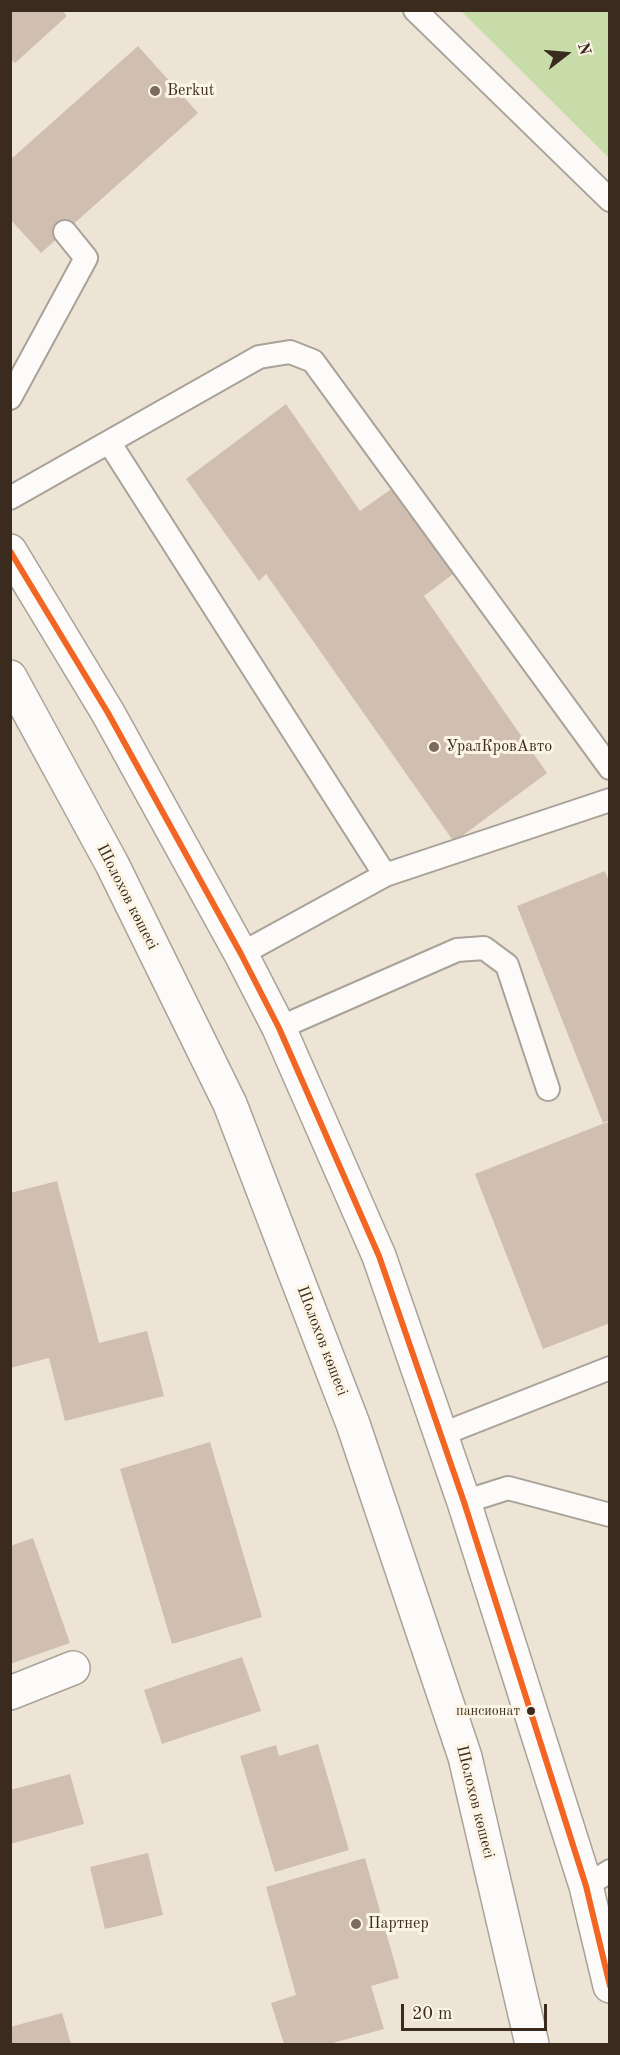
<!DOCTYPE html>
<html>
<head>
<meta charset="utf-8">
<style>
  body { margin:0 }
  #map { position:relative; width:620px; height:2055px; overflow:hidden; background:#ede4d6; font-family:"Old Standard TT",serif }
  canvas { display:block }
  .frame { position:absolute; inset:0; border:12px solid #3b2a1e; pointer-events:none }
  .north { position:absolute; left:536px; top:24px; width:60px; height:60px; -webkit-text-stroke:4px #fcf5e5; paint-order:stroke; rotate:74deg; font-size:16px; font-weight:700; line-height:24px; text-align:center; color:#3b2a1e }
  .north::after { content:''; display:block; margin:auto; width:21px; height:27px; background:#3b2a1e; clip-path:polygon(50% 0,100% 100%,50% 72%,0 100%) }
  .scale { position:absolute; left:401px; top:2004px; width:146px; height:27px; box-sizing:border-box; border:3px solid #3b2a1e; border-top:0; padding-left:8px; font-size:18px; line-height:21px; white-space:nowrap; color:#3b2a1e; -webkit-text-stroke:4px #fcf5e5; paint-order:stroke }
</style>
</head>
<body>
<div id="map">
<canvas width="620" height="2055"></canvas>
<div class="frame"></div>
<div class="north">N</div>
<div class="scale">20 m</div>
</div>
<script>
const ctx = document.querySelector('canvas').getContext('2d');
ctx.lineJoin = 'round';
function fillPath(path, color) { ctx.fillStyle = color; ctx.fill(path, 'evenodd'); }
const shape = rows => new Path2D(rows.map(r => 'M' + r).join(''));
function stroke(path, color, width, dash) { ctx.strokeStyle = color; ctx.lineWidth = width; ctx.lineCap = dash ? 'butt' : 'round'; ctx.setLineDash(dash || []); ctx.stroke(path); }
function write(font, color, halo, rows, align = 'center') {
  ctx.font = font + ' "Old Standard TT",serif'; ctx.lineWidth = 6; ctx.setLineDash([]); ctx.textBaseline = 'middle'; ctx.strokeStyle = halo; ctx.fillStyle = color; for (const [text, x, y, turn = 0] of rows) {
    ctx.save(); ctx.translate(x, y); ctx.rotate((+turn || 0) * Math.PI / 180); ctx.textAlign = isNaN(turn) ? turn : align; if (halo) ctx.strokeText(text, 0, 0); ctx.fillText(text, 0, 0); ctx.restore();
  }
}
const green = shape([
  [461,11,609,11,609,158]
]);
const building = shape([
  [10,10,62,10,67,16,15,63,10,59],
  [138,46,198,113,41,253,10,219,10,160],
  [286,404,360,511,397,485,457,571,424,596,547,773,454,842,266,574,259,581,186,479],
  [605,871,610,884,610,1120,603,1123,517,906],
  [610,1121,610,1323,543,1349,475,1174],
  [57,1181,99,1343,147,1331,164,1396,65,1421,49,1358,10,1368,10,1193],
  [210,1442,262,1617,172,1644,120,1469],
  [33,1538,70,1643,10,1664,10,1546],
  [242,1657,261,1711,162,1744,144,1690],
  [318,1744,349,1850,275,1872,240,1756,276,1745,279,1756],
  [70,1774,84,1824,10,1844,10,1790],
  [148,1853,163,1915,105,1929,90,1867],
  [365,1858,399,1978,371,1986,384,2029,329,2044,284,2044,271,2003,296,1995,266,1887],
  [62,2013,71,2044,10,2044,10,2027]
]);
const service = shape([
  [415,10,610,200],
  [10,398,86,258,65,232],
  [109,442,385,875,241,954],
  [10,498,259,357,290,352,313,361,610,768],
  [385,875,610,800],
  [279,1028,457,950,484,948,507,965,548,1089],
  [440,1435,610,1368],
  [464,1502,508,1488,610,1515],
  [586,1886,610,1871]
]);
const minor = shape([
  [10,1693,73,1668]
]);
const trunk = shape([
  [10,551,108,713,241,954,279,1028,379,1256,464,1502,586,1886,610,1986],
  [10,677,112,864,230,1104,353,1424,465,1757,532,2044]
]);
const bus1 = shape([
  [10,551,108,713,241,954,279,1028,379,1256,464,1502,586,1886,610,1986]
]);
const markers = [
  [155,91,6,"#796b5e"],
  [434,747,6,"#796b5e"],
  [531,1711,5,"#3b2a1e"],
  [356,1924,6,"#796b5e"]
];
const busNames = [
  ["пансионат",520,1711]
];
const poiNames = [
  ["Berkut",167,91],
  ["УралКровАвто",446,747],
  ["Партнер",368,1924]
];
const streetNames = [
  ["Шолохов көшесі",127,897,63],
  ["Шолохов көшесі",322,1341,69],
  ["Шолохов көшесі",475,1802,76]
];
fillPath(green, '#c8dca9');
fillPath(building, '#d0bfb1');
stroke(service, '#a9a298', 26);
stroke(minor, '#a9a298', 36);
stroke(trunk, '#a9a298', 36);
stroke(service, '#fcfbf9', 22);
stroke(minor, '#fcfbf9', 33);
stroke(trunk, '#fcfbf9', 33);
stroke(bus1, '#f26522', 6);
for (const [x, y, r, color] of markers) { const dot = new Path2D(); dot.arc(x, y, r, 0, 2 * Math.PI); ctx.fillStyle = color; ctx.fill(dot); stroke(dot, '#fcf5e5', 2); }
write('14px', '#3b2a1e', '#fcf5e5', busNames, 'right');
write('16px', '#3b2a1e', '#fcf5e5', poiNames, 'left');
write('16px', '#3b2a1e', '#fcf5e5', streetNames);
</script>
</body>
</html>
